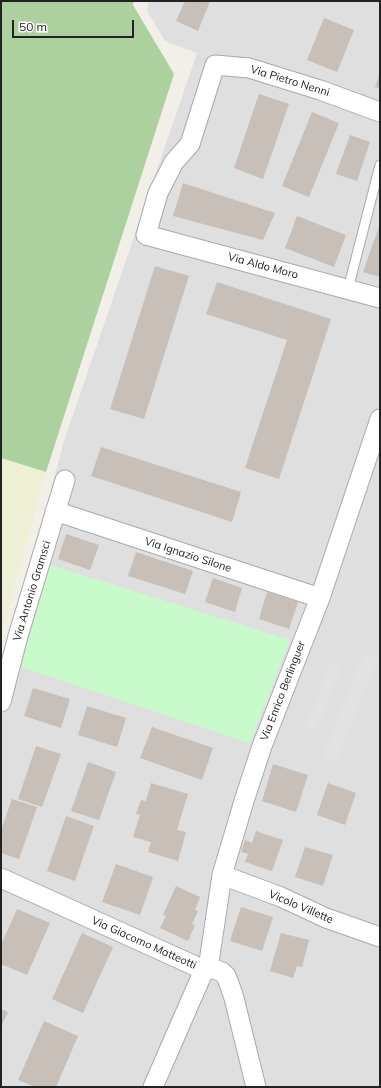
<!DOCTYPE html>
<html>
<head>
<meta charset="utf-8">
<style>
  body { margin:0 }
  #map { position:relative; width:381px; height:1088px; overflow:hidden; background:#f2efe9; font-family:Mulish,sans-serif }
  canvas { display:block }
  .frame { position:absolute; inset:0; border:2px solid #222; pointer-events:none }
  .scale { position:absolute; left:12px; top:20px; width:122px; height:18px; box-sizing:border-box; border:2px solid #222; border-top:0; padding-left:5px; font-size:12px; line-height:14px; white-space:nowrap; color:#222; -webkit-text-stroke:3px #fff; paint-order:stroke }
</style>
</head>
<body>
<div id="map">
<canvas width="381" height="1088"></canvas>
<div class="frame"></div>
<div class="scale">50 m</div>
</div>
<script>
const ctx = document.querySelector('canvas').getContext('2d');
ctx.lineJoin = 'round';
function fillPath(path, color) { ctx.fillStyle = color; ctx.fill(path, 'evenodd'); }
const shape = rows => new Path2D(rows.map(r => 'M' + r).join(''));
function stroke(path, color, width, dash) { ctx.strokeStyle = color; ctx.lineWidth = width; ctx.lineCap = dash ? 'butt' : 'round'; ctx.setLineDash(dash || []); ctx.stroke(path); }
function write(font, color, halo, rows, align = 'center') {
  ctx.font = font + ' Mulish,sans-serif'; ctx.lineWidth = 4; ctx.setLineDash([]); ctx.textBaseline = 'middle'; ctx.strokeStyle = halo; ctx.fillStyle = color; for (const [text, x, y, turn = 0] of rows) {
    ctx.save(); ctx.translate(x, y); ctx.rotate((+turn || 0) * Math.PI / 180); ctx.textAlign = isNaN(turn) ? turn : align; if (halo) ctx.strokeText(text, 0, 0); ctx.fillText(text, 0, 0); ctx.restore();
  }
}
const residential = shape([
  [149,1,380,1,380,1087,1,1087,1,679,64,441,197,53,165,41,147,11]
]);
const farmland = shape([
  [1,458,46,472,1,637]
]);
const forest = shape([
  [1,1,134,1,133,5,174,74,46,472,1,458]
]);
const park = shape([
  [50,565,290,640,250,743,21,667]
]);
const parking = shape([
  [365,652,378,658,336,762,323,756],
  [331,663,341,667,316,731,306,727]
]);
const building = shape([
  [185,1,210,1,198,31,176,21],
  [324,18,354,30,337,72,307,60],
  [380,72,380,88,375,87],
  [259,94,289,104,263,179,234,168],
  [312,112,339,123,309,197,282,186],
  [350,135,370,142,357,181,336,174],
  [183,183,275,213,263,240,173,216],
  [297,216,346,235,334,267,285,248],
  [380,224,380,277,363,272],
  [155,266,189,276,144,419,110,409],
  [217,282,331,319,279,479,245,468,287,340,206,314],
  [101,447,241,492,232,522,91,476],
  [66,534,99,545,90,570,58,559],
  [136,552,193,571,185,594,128,576],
  [213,578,242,588,235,612,205,602],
  [267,592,298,602,289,629,259,619],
  [33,688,70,699,61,728,24,716],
  [87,706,126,718,117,747,78,735],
  [152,727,213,748,202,780,140,758],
  [36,746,61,754,42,807,18,799],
  [88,762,116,772,99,820,71,811],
  [273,764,308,775,296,812,262,801],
  [151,783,188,794,177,830,186,832,178,861,148,852,151,842,133,837,140,815,136,814,141,800,146,801],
  [328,783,356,793,345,825,317,815],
  [12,799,37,807,19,859,1,853,1,830],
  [66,816,94,826,75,881,47,871],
  [256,831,283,840,272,871,245,862,248,854,241,852,245,840,252,843],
  [305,847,333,855,323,886,295,877],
  [116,864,153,877,140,915,102,902],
  [176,886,200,897,195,910,198,911,192,924,195,925,188,941,160,928,166,916,163,915],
  [241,907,273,917,262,951,230,941],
  [17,909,50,923,27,975,1,964,1,945],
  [82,933,113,947,83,1013,52,999],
  [281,933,309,940,302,967,297,966,293,978,270,971],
  [1,1009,8,1012,1,1027],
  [44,1021,78,1036,56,1087,35,1087,18,1080]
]);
const lane = shape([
  [348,289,380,165]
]);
const street = shape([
  [380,112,320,90,249,68,215,65,190,144,174,162,158,193,146,235,380,298],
  [55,511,320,598],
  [1,702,18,636,65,480],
  [222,875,281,897,326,918,380,937],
  [1,878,204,970,214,969,222,972,226,976,230,986,234,998,256,1087],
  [208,969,222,875,244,801,262,746,320,598,380,419],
  [153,1087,204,970]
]);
const streetNames = [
  ["Via Pietro Nenni",290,81,17],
  ["Via Aldo Moro",263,266,15],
  ["Via Ignazio Silone",188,555,18],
  ["Via Antonio Gramsci",32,591,-73],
  ["Via Enrico Berlinguer",283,691,-69],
  ["Vicolo Villette",301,907,23],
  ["Via Giacomo Matteotti",144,943,24]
];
fillPath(residential, '#e0dfdf');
fillPath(farmland, '#eef0d5');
fillPath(forest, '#add19e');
fillPath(park, '#c8facc');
fillPath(parking, '#e2e2e2');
fillPath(building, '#c7bfb8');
stroke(lane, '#a9a9a9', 11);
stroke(street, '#a9a9a9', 21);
stroke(lane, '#fff', 9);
stroke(street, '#fff', 19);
write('11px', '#222', '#fff', streetNames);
</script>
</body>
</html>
